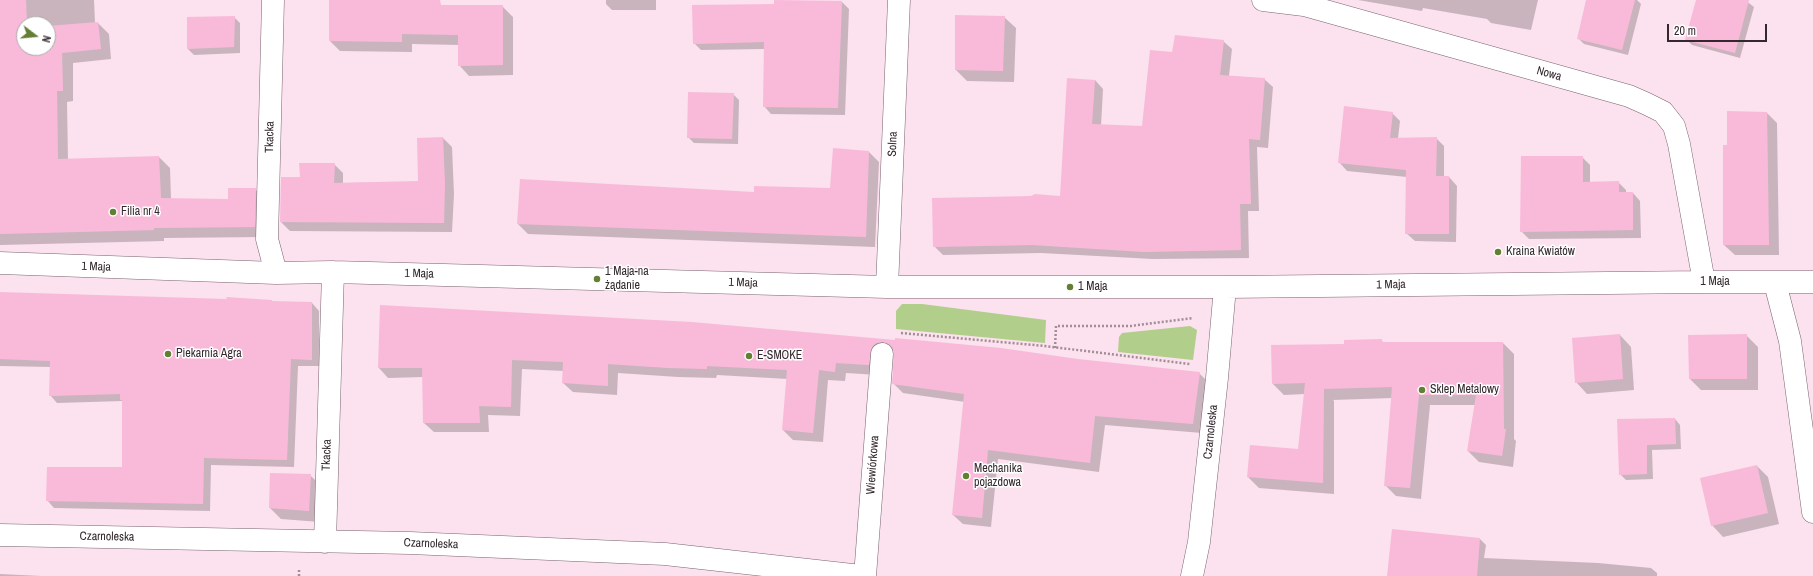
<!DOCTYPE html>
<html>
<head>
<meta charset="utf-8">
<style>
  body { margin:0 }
  #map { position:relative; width:1813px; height:576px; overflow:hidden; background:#fce1ee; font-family:"Archivo Narrow",sans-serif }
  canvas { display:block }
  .north { position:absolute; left:16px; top:16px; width:40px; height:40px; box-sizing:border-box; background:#fff; border:1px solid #ada9ab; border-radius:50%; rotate:106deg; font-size:11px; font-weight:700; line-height:16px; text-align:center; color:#32282d }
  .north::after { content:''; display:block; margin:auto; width:14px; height:18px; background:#637f33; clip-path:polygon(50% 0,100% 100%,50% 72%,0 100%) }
  .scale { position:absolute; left:1667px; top:24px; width:100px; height:18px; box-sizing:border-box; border:2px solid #32282d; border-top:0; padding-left:5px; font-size:12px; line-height:14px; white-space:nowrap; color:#32282d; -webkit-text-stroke:3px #fff; paint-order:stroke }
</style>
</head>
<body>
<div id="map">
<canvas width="1813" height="576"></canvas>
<div class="north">N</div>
<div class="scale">20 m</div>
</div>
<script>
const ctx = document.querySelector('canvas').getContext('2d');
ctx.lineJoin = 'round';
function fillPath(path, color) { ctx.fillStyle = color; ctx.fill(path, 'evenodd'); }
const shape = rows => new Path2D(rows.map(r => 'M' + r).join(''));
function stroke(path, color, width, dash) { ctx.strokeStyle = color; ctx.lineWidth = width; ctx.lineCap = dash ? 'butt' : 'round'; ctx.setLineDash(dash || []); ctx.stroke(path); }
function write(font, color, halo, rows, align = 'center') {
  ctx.font = font + ' "Archivo Narrow",sans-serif'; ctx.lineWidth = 3; ctx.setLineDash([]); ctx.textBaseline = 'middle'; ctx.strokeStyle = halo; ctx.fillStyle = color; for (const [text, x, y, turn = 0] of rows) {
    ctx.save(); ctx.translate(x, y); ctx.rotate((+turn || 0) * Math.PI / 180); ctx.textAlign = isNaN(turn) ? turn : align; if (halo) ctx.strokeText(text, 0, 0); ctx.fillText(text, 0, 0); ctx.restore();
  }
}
const green = shape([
  [902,304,922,304,1046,320,1045,343,896,329,896,311],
  [1190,326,1197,330,1193,360,1118,352,1119,337,1122,333]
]);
const shadow = shape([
  [0,0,94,0,95,23,98,23,109,34,111,59,73,63,73,101,67,102,68,160,159,157,170,168,171,199,229,200,255,189,266,200,265,237,164,238,164,241,0,245],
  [24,24,48,24,48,48,24,48],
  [606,0,656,0,656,10,612,10,606,4],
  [1358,0,1538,0,1531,30,1491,23,1487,19,1423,8,1422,11],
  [1587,0,1637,0,1641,4,1628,55,1584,44,1578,38],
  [1697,0,1745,0,1754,7,1740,58,1692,45,1686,39],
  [775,1,842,2,849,9,845,115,771,114,764,106,765,49,701,50,694,43,775,5],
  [502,6,513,17,513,75,469,76,459,65,459,45,412,44,412,52,340,51,330,41],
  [234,17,240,23,240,53,194,55,188,49,188,18],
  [1004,17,1016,28,1014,82,967,81,956,70],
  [1223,41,1232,49,1229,76,1264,79,1273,87,1268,148,1257,147,1259,211,1248,211,1249,258,1153,259,1041,253,943,255,934,246,1061,197,1095,80,1103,89,1101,126,1143,127,1173,54],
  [733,94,739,100,738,144,694,143,688,137],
  [1392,113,1400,121,1398,138,1436,138,1444,146,1444,177,1449,177,1457,186,1456,242,1415,241,1406,233,1407,177,1347,171,1339,162],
  [1767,113,1777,123,1779,255,1735,255,1724,245,1728,146],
  [443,138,452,147,454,194,452,232,290,231,281,222,301,178,334,164,343,173,343,183,419,182],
  [869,152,879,162,875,247,528,234,518,224,755,193,831,189],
  [1582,157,1590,165,1590,183,1618,182,1626,190,1626,193,1633,193,1640,201,1641,238,1529,239,1521,231],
  [0,293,312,303,319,311,319,366,298,366,294,467,211,465,210,511,54,508,47,500,123,468,123,401,57,403,50,395,51,367,0,366],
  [381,306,692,323,1078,360,1199,373,1209,383,1202,433,1105,425,1099,472,998,459,991,527,963,524,953,515,965,402,903,393,893,383,894,351,886,352,878,375,846,373,845,381,828,380,823,442,793,440,783,430,788,379,717,375,716,378,678,377,618,373,617,395,573,392,563,383,564,371,522,369,520,416,488,415,489,432,434,432,424,423,423,377,388,378,379,368],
  [1620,335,1631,347,1634,390,1587,394,1576,382],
  [1746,335,1758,347,1758,390,1701,390,1690,379],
  [1381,340,1384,343,1503,343,1514,354,1514,439,1516,441,1513,467,1479,462,1468,451,1475,405,1430,405,1421,499,1396,496,1385,485,1392,398,1333,400,1334,401,1334,494,1259,488,1248,477,1299,450,1305,394,1284,395,1273,384,1346,345],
  [1675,419,1680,425,1681,449,1652,450,1653,479,1626,480,1620,474,1618,420],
  [1757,466,1768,477,1779,524,1723,537,1712,525],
  [310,475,322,487,320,522,281,519,270,508],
  [1480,539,1486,545,1484,558,1598,563,1651,568,1657,573,1657,576,1388,576],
  [0,574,42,576,0,576]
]);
const building = shape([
  [0,0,26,0,27,24,24,24,24,48,48,48,48,26,98,22,101,49,62,53,63,91,57,91,58,159,159,156,161,198,228,199,228,188,256,188,255,227,154,228,154,230,0,234],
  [329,0,440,0,441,5,503,5,503,65,458,66,458,35,402,34,402,42,329,41],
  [774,0,842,1,838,108,763,107,764,42,693,44,692,5,774,4],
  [1586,0,1635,0,1622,50,1577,39],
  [1696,0,1749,0,1735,53,1685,40],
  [955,15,1005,16,1003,71,955,70],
  [235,16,234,47,187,49,187,17],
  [1175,35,1224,40,1220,75,1265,78,1260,140,1249,139,1251,204,1240,204,1241,250,1144,252,1032,245,933,247,932,198,1031,196,1035,194,1060,196,1067,78,1095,80,1092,124,1142,126,1150,50,1172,52],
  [688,92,734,93,732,139,687,138],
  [1344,106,1393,112,1390,138,1437,137,1436,176,1449,176,1449,234,1405,234,1406,170,1338,163],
  [1727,111,1767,112,1769,245,1723,245,1723,145,1727,145],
  [443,137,445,184,444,223,280,222,281,177,300,177,299,163,335,163,334,183,418,181,417,138],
  [833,148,869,151,866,237,517,224,520,179,754,192,754,186,830,188],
  [1521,156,1583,156,1583,182,1619,181,1619,192,1633,192,1633,230,1520,232],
  [0,292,227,299,226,297,272,300,272,301,312,302,312,360,291,359,287,460,204,458,203,504,46,501,47,467,122,467,122,400,120,400,120,394,49,396,50,361,0,359],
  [380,305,692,322,895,340,895,338,1001,348,1078,359,1200,372,1193,424,1095,416,1090,463,988,450,982,518,952,515,964,394,892,384,894,355,893,348,889,344,883,342,876,343,872,347,869,365,836,363,835,372,819,370,813,433,782,430,787,370,707,366,707,369,668,368,608,364,608,386,562,383,563,362,512,360,511,407,479,406,480,423,423,423,422,368,378,368],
  [1620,334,1623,379,1575,383,1572,338],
  [1747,334,1747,379,1689,379,1688,335],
  [1382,339,1382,342,1503,342,1504,429,1506,429,1502,456,1467,451,1476,395,1419,395,1410,488,1384,486,1392,387,1322,389,1324,389,1323,483,1247,477,1250,445,1298,449,1305,383,1272,384,1271,345,1344,344,1344,340],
  [1675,418,1676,444,1647,445,1647,474,1619,475,1617,419],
  [1757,465,1768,513,1711,526,1700,478],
  [270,473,311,474,309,511,269,508],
  [1392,529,1480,538,1477,576,1387,576]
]);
const path = shape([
  [901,333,1045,346,1190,364],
  [1055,348,1056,326,1131,326,1193,318],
  [299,570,299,576]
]);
const minor = shape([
  [273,0,267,239,276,273],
  [1263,0,1304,5,1629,96,1647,104,1663,112,1674,126,1679,144,1704,282],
  [0,263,276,273,333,272,887,287,1225,287,1704,282,1813,282],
  [1775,283,1790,341,1813,512],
  [887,287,899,0],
  [0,535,410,543,665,554,861,576],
  [325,542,333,272],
  [865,576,882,354],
  [1192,576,1199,542,1217,378,1225,287]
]);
const markers = [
  [113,212,4,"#637f33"],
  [1498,252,4,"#637f33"],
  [597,279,4,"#637f33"],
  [1070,287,4,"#637f33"],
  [168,354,4,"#637f33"],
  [749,356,4,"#637f33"],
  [1422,390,4,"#637f33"],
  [966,476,4,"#637f33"]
];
const streetNames = [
  ["Nowa",1549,74,16],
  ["Tkacka",270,137,-89],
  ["Solna",893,144,-88],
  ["1 Maja",96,267,2],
  ["1 Maja",419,274,1],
  ["1 Maja",1715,282],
  ["1 Maja",743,283,2],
  ["1 Maja",1391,285,-1],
  ["Czarnoleska",1211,432,-84],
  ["Tkacka",327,455,-88],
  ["Wiewiórkowa",873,465,-86],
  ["Czarnoleska",107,537,1],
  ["Czarnoleska",431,544,2]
];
const poiNames = [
  ["Filia nr 4",121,212],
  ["Kraina Kwiatów",1506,252],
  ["1 Maja-na",605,272],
  ["żądanie",605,286],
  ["1 Maja",1078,287],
  ["Piekarnia Agra",176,354],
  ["E-SMOKE",757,356],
  ["Sklep Metalowy",1430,390],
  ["Mechanika",974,469],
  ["pojazdowa",974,483]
];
fillPath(green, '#b2ce8b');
fillPath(shadow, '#0003');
fillPath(building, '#f9bada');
stroke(minor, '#7a636e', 23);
stroke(path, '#a08d96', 2.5, [2, 2]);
stroke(minor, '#fff', 22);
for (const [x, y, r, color] of markers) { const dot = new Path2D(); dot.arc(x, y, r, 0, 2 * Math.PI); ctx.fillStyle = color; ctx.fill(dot); stroke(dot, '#fff', 1.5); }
write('12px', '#32282d', '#fff', streetNames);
write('12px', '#32282d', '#fff', poiNames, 'left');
</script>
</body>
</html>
